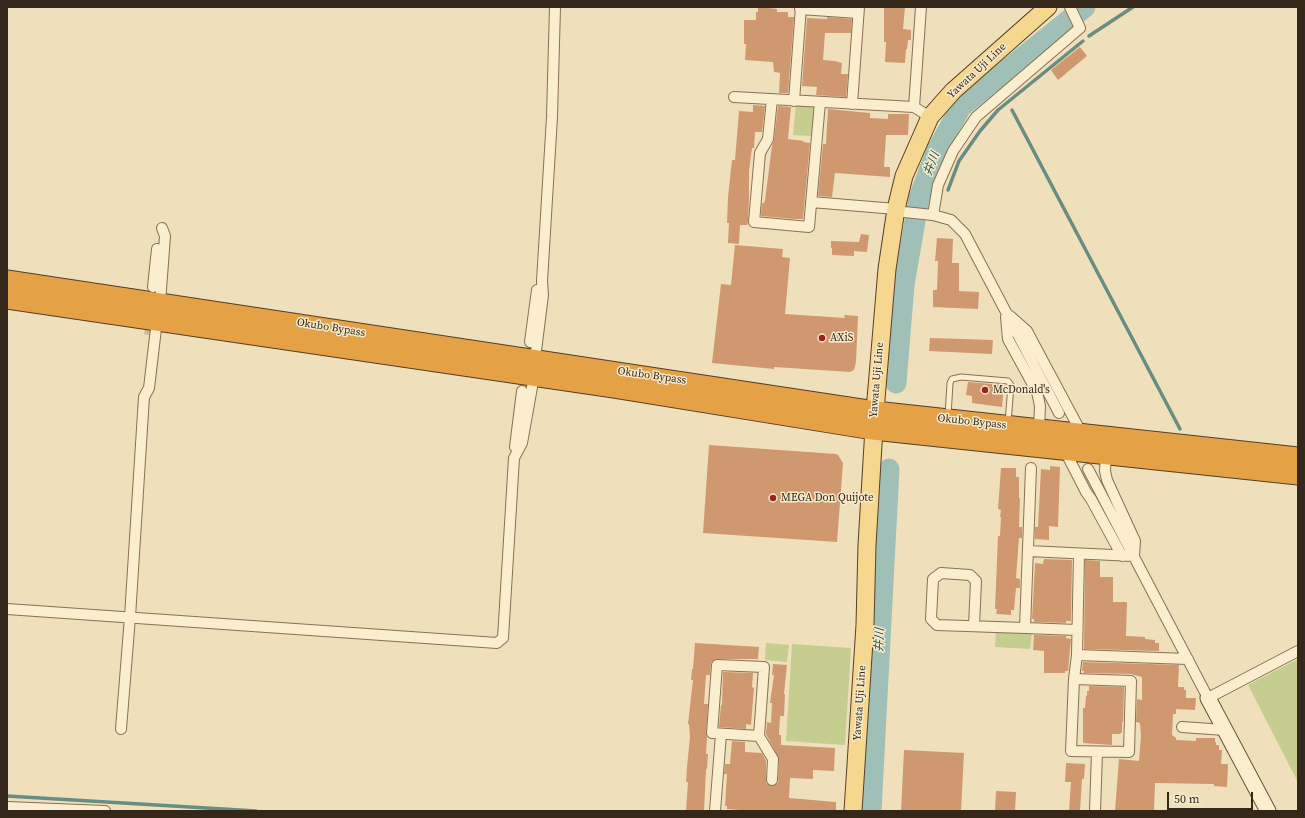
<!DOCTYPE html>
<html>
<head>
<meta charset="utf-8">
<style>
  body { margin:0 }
  #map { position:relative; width:1305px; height:818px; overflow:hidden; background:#efe0bb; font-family:"Source Serif 4",serif }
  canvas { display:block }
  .frame { position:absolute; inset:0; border:8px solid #35281a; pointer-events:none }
  .scale { position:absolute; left:1167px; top:792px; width:86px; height:18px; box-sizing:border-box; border:2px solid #35281a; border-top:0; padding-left:5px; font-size:12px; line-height:14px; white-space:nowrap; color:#35281a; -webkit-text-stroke:3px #f7eacb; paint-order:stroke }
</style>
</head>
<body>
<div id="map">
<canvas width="1305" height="818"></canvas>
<div class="frame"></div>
<div class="scale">50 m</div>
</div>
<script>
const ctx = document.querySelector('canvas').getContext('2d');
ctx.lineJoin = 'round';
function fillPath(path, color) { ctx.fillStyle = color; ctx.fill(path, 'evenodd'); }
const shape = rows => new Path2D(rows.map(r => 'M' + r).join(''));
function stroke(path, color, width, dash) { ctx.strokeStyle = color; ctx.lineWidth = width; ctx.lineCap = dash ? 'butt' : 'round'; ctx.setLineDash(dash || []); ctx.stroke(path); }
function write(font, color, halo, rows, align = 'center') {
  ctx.font = font + ' "Source Serif 4","Noto Sans JP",serif'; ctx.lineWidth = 3; ctx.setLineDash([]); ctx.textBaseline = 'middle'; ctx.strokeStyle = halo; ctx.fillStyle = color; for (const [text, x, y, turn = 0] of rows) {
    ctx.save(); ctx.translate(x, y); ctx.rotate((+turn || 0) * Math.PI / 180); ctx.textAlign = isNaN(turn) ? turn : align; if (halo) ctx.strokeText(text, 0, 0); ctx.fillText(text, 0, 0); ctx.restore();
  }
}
const green = shape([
  [796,104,816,106,813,136,793,135],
  [996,632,1032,633,1030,649,995,647],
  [766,643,789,645,787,662,765,660],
  [792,644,851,648,845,745,786,741],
  [1298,659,1298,782,1248,685]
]);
const stream = shape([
  [1089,36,1133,7],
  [1012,110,1180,429],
  [948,190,959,161,980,131,998,110,1083,41],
  [7,796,256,811]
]);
const river = shape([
  [896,383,904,285,919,198,937,150,961,107,1085,7],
  [871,811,889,469]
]);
const building = shape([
  [758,7,777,9,777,12,788,12,788,17,794,17,788,93,779,93,780,73,774,72,773,62,745,60,746,44,744,44,744,20,756,20,756,12,758,12],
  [884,7,905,7,903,29,911,30,911,40,908,40,907,49,906,49,905,63,885,62,886,42,884,42],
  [827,17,852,19,851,33,825,33,823,60,835,61,842,63,841,74,848,74,846,97,816,95,817,87,802,86,807,18,827,19],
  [1080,47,1087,56,1058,80,1051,70],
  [753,105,765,106,762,132,755,132,754,148,752,148,749,171,749,199,748,221,747,225,740,225,739,244,728,243,729,223,727,223,728,197,732,160,735,160,739,111,753,112],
  [778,106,791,107,788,139,804,141,803,142,810,143,803,219,794,219,761,216,762,203,764,203,765,200,772,146,774,140],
  [828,109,870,113,870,118,888,119,888,114,909,114,908,135,886,135,884,167,890,167,890,177,835,173,832,197,818,196,823,144,826,144],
  [861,234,869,235,867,252,854,251,854,256,832,255,832,248,831,248,831,241,859,242],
  [937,238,953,239,952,263,959,263,959,291,979,292,978,309,933,307,933,290,937,290,938,261,935,261],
  [735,245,783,249,782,257,790,258,785,314,845,318,844,315,858,316,856,362,854,370,850,372,774,367,774,369,712,363,721,284,731,285],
  [930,338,993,340,992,354,929,351],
  [968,382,1004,385,1002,407,972,403,972,396,966,395],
  [709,445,836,454,838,455,843,463,837,542,703,533],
  [1050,466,1060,467,1058,527,1049,526,1049,540,1035,539,1035,527,1038,527,1041,469,1050,470],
  [1001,468,1016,468,1016,477,1019,477,1019,498,1020,498,1019,527,1022,527,1022,538,1019,538,1016,578,1020,579,1020,588,1016,588,1014,610,1011,610,1011,615,996,614,997,609,995,609,998,536,1000,536,1001,517,1000,517,1001,510,998,509],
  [1044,559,1072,560,1071,621,1066,621,1066,623,1034,622,1034,619,1032,619,1035,563,1043,564],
  [1085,560,1100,561,1100,577,1113,577,1113,602,1127,602,1126,636,1145,637,1145,639,1155,640,1155,643,1159,643,1159,651,1084,649],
  [1034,635,1066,636,1066,638,1071,639,1068,671,1065,671,1065,673,1044,673,1044,651,1033,650],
  [695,643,759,647,758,659,717,659,711,662,710,675,706,675,704,704,708,704,706,733,707,737,706,754,708,754,707,769,706,769,704,811,686,811,688,782,686,782,687,767,690,737,689,724,688,724,693,680,691,680,692,669,693,669],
  [1083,662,1179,665,1178,687,1184,687,1184,690,1186,690,1186,698,1196,698,1195,710,1176,709,1176,714,1173,714,1172,735,1176,738,1176,740,1196,741,1196,738,1215,738,1215,742,1216,742,1216,745,1219,745,1219,750,1222,750,1221,764,1228,764,1227,787,1214,786,1214,784,1155,783,1154,811,1115,811,1119,759,1139,761,1141,736,1140,723,1136,722,1137,699,1142,700,1142,677,1131,674,1084,673,1084,671,1082,671],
  [773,664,787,665,784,694,785,694,784,716,780,716,779,735,781,735,781,745,835,748,834,771,813,770,813,779,790,778,789,798,836,802,836,811,752,811,727,809,727,806,725,806,727,774,724,774,725,764,730,764,732,741,745,742,745,752,762,753,766,761,766,783,772,786,778,783,779,759,766,734,767,722,771,723,772,703,770,703,774,675,772,675],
  [723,672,753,673,752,687,754,688,751,725,746,724,746,729,719,727,721,705,722,705],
  [1089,686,1124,687,1123,722,1122,722,1122,732,1120,734,1112,734,1112,745,1083,743,1083,708,1085,708,1086,696,1087,696,1087,691,1089,691],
  [904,750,964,753,961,811,901,811],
  [1066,763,1085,764,1084,779,1082,779,1080,811,1069,811,1071,782,1065,782],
  [996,791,1016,792,1015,811,995,811]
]);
const streetTunnel = shape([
  [149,335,151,317]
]);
const lane = shape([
  [948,416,950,383,952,379,961,377,1008,381,1011,385,1008,423]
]);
const street = shape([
  [921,7,914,107,930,117],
  [800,9,858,13],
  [734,97,914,107],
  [772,99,768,139,760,153,754,222,809,227,820,102],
  [794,101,801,7],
  [852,104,859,7],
  [811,202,896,209,904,212,933,215,951,220,965,234,1059,413],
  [933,215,938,185,953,151,976,117,1080,28,1070,7],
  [153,287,157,249],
  [160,303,165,236,162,228],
  [1010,316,1027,331,1082,434],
  [1006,317,1008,339,1037,392,1040,406,1039,429],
  [530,342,537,290],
  [535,359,543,295,542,281,552,117,555,7],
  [515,447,522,391],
  [1065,451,1086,492,1091,499,1122,556],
  [1088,469,1208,698,1298,651],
  [1028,551,1134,556,1135,541,1107,480,1105,471,1106,455],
  [7,609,497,643,503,638,514,458,522,443,534,376],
  [974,626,976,581,970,575,941,573,933,579,931,619,937,625,1025,628,1077,630],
  [1025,628,1031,468],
  [1077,655,1188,659],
  [1074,679,1131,681,1129,752,1071,751,1074,679,1077,655,1079,554],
  [1182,727,1225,730],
  [121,729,130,617,144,397,149,388,157,320],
  [759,736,712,733,717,665,764,667,759,736,773,759,772,780],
  [7,807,105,811],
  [715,811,721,734],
  [1095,811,1097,752]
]);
const secondary = shape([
  [1208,698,1268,811]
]);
const primary = shape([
  [853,811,865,625,867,545,875,411,887,269,896,209,904,176,930,117,953,91,1048,7]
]);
const highway = shape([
  [7,280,875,411,1298,457],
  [7,299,614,388,873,430,1298,475]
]);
const markers = [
  [822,338,4,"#982322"],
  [985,390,4,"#982322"],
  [773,498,4,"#982322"]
];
const streetNames = [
  ["Yawata Uji Line",977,71,-43],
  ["Okubo Bypass",331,328,9],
  ["Okubo Bypass",652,376,8],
  ["Yawata Uji Line",877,380,-85],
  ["Okubo Bypass",972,422,6],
  ["Yawata Uji Line",860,703,-86]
];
const poiNames = [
  ["AXiS",830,338],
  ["McDonald's",993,390],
  ["MEGA Don Quijote",781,498]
];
const waterNames = [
  ["井川",932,164,-69],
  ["井川",880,640,-87]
];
fillPath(green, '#c5cd8f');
stroke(stream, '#678d84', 3.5);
stroke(river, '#a0c0b7', 21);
fillPath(building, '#cf986f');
stroke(streetTunnel, '#cabb9b', 10, [10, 5]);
stroke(lane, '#877055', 7);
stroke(street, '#877055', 12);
stroke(secondary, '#685138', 17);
stroke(primary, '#543e2a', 19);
stroke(highway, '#543e2a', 21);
stroke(lane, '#faeece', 5);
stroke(street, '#faeece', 10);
stroke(secondary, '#faeece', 15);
stroke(primary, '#f6d790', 17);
stroke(highway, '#e4a146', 19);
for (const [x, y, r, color] of markers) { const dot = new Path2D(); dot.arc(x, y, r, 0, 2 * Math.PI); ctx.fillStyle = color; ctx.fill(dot); stroke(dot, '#f7eacb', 1.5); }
write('11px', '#35281a', '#f7eacb', streetNames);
write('11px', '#35281a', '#f7eacb', poiNames, 'left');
write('italic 12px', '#295653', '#f7eacb', waterNames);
</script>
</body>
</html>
